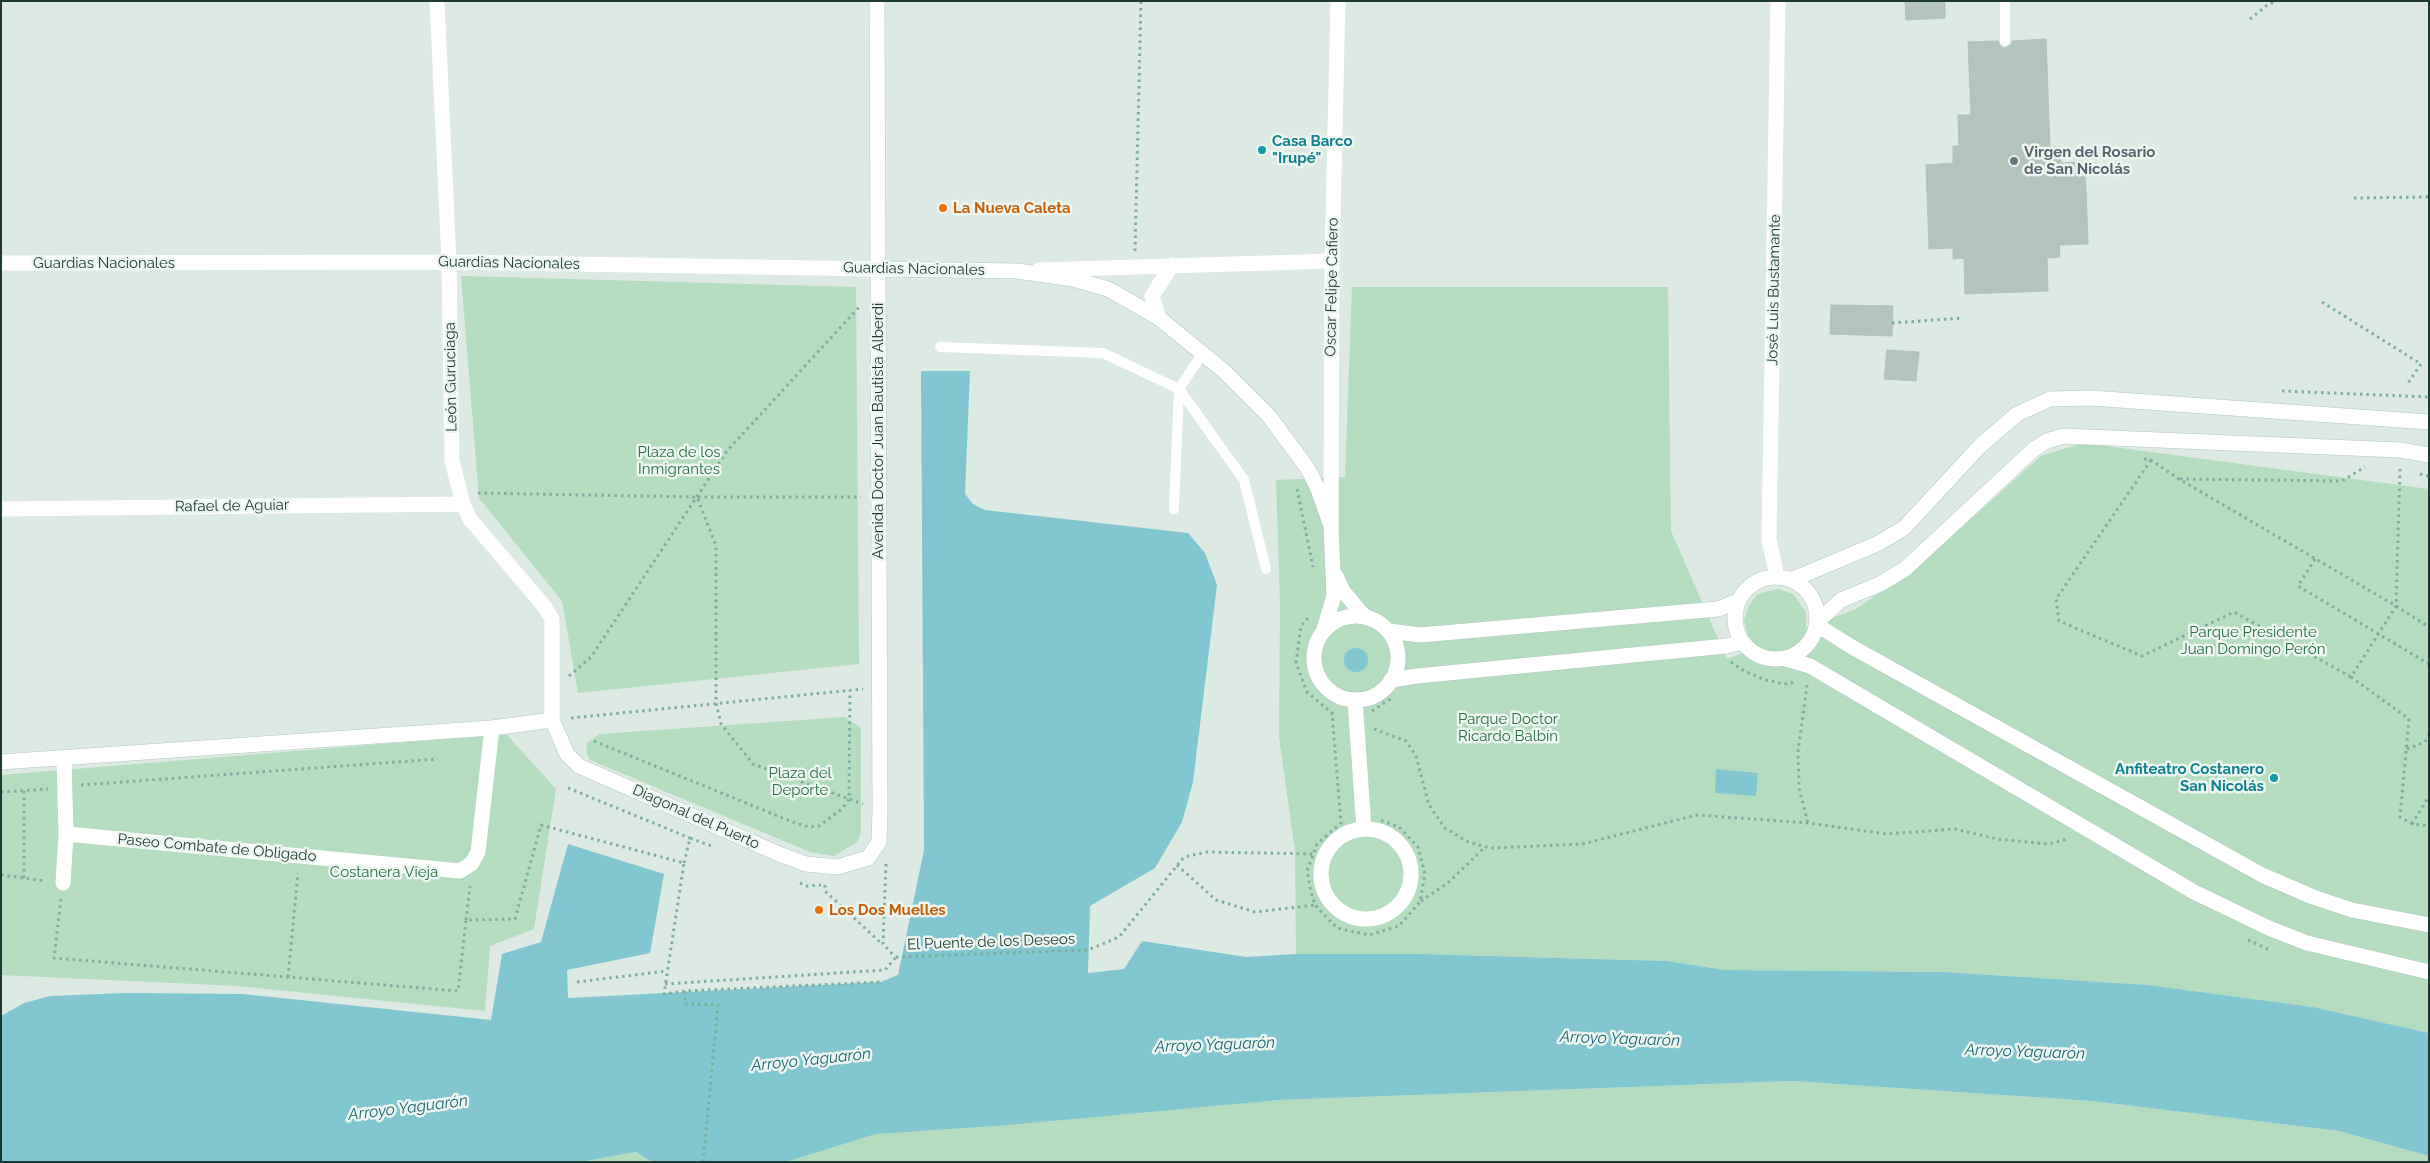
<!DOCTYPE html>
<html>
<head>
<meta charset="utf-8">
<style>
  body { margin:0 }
  #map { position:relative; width:2430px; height:1163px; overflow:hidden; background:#dde9e3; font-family:Raleway,sans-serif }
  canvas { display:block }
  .frame { position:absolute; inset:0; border:2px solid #1e3931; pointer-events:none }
</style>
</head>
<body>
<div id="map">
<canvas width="2430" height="1163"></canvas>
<div class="frame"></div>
</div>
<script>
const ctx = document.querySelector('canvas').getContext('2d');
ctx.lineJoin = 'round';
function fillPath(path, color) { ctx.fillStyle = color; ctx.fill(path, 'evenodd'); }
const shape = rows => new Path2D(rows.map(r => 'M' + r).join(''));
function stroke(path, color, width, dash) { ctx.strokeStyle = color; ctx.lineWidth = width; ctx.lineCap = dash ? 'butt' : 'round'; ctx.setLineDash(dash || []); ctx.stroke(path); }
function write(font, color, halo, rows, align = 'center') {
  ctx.font = font + ' Raleway,sans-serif'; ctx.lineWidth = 5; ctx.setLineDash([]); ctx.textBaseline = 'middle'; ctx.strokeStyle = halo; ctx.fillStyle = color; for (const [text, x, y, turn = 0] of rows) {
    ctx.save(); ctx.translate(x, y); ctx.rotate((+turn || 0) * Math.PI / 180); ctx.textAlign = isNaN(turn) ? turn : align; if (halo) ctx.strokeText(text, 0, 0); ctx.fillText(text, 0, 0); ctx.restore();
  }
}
const green = shape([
  [461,276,856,287,859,664,578,693,562,601,479,498],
  [1352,287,1668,287,1671,531,1727,659,1758,647,1748,636,1744,621,1748,607,1757,595,1764,592,1779,589,1793,594,1806,612,1806,628,1856,609,1921,564,2041,456,2083,443,2429,489,2429,1033,2313,1007,2148,985,1945,972,1725,970,1667,961,1420,954,1296,954,1295,851,1279,737,1280,604,1276,480,1345,477],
  [845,717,861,728,861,833,857,842,834,856,810,852,590,760,586,751,587,743,600,734],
  [506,734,556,789,534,929,490,946,485,1011,238,986,1,975,1,775],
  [1792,1081,2092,1101,2339,1131,2429,1156,2429,1162,786,1162,876,1134,1279,1100],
  [636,1152,652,1162,580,1162]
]);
const water = shape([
  [921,371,970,371,965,494,973,504,985,510,1188,533,1205,553,1217,585,1193,782,1182,822,1155,868,1090,906,1088,973,1124,969,1142,941,1246,957,1296,954,1420,954,1667,961,1725,970,1945,972,2148,985,2313,1007,2429,1033,2429,1156,2339,1131,2092,1101,1792,1081,1279,1100,1008,1125,876,1134,786,1162,652,1162,636,1152,580,1162,1,1162,1,1016,24,1003,50,996,127,993,243,994,491,1020,502,954,541,942,568,844,664,874,650,953,567,970,568,998,881,982,898,975,924,850],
  '1344 660a12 12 0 1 1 24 0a12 12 0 1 1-24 0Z',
  [1716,769,1758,773,1756,796,1715,793]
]);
const building = shape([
  [1905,1,1945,1,1945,18,1906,20,1905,1],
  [2046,39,2050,147,2061,147,2061,163,2085,162,2088,244,2059,245,2060,257,2047,258,2048,291,1965,294,1964,258,1953,259,1953,248,1929,249,1926,165,1953,163,1953,146,1959,146,1958,115,1971,115,1968,42,1998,41,2001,47,2005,48,2011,45,2012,41,2046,39],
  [1831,305,1893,306,1892,336,1830,334,1831,305],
  [1887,350,1919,352,1916,381,1884,379,1887,350]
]);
const path = shape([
  [2250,19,2266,6,2276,1],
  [2354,198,2429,197],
  [1135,251,1141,1],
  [2322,302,2421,364,2408,383],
  [1892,323,1963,318],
  [2282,391,2429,397],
  [2144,459,2151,460,2179,479,2396,606,2429,627],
  [2151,460,2056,599,2059,621,2142,656,2234,612,2351,677],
  [2400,469,2396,606,2351,677,2409,719,2400,817,2412,824,2429,826],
  [2420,474,2429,476],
  [2180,479,2342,481,2365,467],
  [1297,489,1313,567],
  [478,493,697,497,716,546,716,703,721,724,753,764,863,804],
  [698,497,861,497],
  [2315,559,2298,586,2429,664],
  [1308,618,1301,626,1296,663,1307,692,1332,713,1341,823,1317,844,1307,871,1311,892,1315,905,1337,928,1369,935,1399,926,1420,902,1425,874,1418,847,1399,827,1380,820],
  [1731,662,1744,671,1766,680,1784,684,1797,682],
  [569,676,591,657,727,451,861,305],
  [1807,685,1798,752,1799,788,1808,823],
  [1372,711,1392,698],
  [571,718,863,689],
  [1374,729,1406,741,1416,756,1429,805,1445,828,1468,842,1490,848,1582,844,1697,815,1808,823,1886,834,1955,829,1997,839,2049,844,2068,839],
  [594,741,795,823,809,827,819,826,842,809,849,799,850,690],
  [2407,749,2425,742,2429,735],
  [81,785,438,759],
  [568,788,690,838],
  [1,792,48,789],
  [2412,824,2429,796],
  [684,863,690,838,714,847],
  [886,864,883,944,895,957],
  [1177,865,1216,900,1255,912,1315,905],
  [1,875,45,881],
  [24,878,24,791],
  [800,883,807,886,821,885],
  [825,885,825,891,882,944],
  [61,899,54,958,458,991,466,920,515,919,541,825,684,863,664,994,685,991,881,982],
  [1421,901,1449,882,1485,847],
  [466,920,470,886],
  [2248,940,2270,950],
  [896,957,1088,950,1119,937,1184,857,1207,852,1314,854],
  [288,977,298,873],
  [577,982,667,971],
  [665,984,885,970,896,957],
  [685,991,685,1004,718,1005,703,1162]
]);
const lane = shape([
  [2005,1,2005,41],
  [940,347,1103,353,1179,389,1202,354],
  [1174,509,1179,389,1244,480,1266,569]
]);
const street = shape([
  [437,1,449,262,452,461,463,504,470,519,544,606,552,619,552,720],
  [1,263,449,262,877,269],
  [1039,270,1332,261],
  [1159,318,1152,296,1172,265],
  [1,509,463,504],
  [1331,525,1332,261,1338,1],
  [1777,577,1769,539,1778,1],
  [1355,700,1364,829],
  '1321 874a45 45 0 1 1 90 0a45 45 0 1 1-90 0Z',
  [66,834,460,871,472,863,478,852,492,728],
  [63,883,66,834,64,759]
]);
const secondary = shape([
  [877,269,1017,271,1073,279,1108,289,1159,318,1224,371,1269,416,1308,469,1318,489,1331,526,1334,596,1323,632],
  [1336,576,1343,591,1364,616,1371,619],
  '1735 618a41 41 0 1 1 82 0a41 41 0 1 1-82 0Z',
  [1791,580,1877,544,1904,528,1980,446,2017,414,2050,399,2091,398,2429,422],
  '1314 658a42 42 0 1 1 84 0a42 42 0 1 1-84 0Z',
  [1818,621,1841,600,1880,584,1905,569,2034,449,2047,441,2063,436,2400,450,2429,455],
  [1817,625,1852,647,2262,875,2313,897,2352,910,2429,925],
  [1389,631,1420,635,1718,609,1738,601],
  [1786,659,1810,666,2194,892,2271,929,2307,943,2429,972],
  [1391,680,1417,676,1726,646,1742,642],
  [1,762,492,728,552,720,567,754,579,766,779,854,806,864,837,867,868,858,879,842,880,810,877,1]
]);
const markers = [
  [1262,150,5,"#0f9aa8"],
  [2014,161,5,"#6b7280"],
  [943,208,5,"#e8710a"],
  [2274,778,5,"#0f9aa8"],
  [819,910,5,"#e8710a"]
];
const cultureNames = [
  ["Casa Barco",1272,141],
  ["\"Irupé\"",1272,158],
  ["Anfiteatro Costanero",2264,769,"right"],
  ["San Nicolás",2264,786,"right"]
];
const worshipNames = [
  ["Virgen del Rosario",2024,152],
  ["de San Nicolás",2024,169]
];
const foodNames = [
  ["La Nueva Caleta",953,208],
  ["Los Dos Muelles",829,910]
];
const streetNames = [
  ["Guardias Nacionales",104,263],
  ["Guardias Nacionales",509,263,1],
  ["Guardias Nacionales",914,269,1],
  ["Oscar Felipe Cafiero",1332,287,-89],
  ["José Luis Bustamante",1774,290,-89],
  ["León Guruciaga",451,377,-91],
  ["Avenida Doctor Juan Bautista Alberdi",878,431,-90],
  ["Rafael de Aguiar",232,506,-1],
  ["Diagonal del Puerto",696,817,24],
  ["Paseo Combate de Obligado",217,848,5],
  ["El Puente de los Deseos",991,942,-2]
];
const parkNames = [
  ["Plaza de los",679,452],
  ["Inmigrantes",679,469],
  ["Parque Presidente",2253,632],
  ["Juan Domingo Perón",2253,649],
  ["Parque Doctor",1508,719],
  ["Ricardo Balbín",1508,736],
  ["Plaza del",800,773],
  ["Deporte",800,790],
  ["Costanera Vieja",384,872]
];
const waterNames = [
  ["Arroyo Yaguarón",1620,1039,2],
  ["Arroyo Yaguarón",1215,1045,-2],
  ["Arroyo Yaguarón",2025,1052,2],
  ["Arroyo Yaguarón",811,1060,-6],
  ["Arroyo Yaguarón",408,1108,-7]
];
fillPath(green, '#b4dcbe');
fillPath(water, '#82c6d1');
fillPath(building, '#b2c4bc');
stroke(building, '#afc3ba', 1);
stroke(secondary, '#b0c9c0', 16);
stroke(path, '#7cae9e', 3, [2.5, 4]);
stroke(lane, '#fff', 10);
stroke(street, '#fff', 15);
stroke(secondary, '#fff', 15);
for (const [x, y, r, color] of markers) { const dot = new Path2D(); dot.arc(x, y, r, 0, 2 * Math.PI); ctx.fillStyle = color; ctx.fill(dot); stroke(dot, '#edf6f1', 2); }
write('bold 15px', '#0d838f', '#edf6f1', cultureNames, 'left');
write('bold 15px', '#5b616d', '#edf6f1', worshipNames, 'left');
write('bold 15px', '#c56008', '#edf6f1', foodNames, 'left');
write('15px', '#1e3931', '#edf6f1', streetNames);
write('15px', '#287043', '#edf6f1', parkNames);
write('italic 16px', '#186775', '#edf6f1', waterNames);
</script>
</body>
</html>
